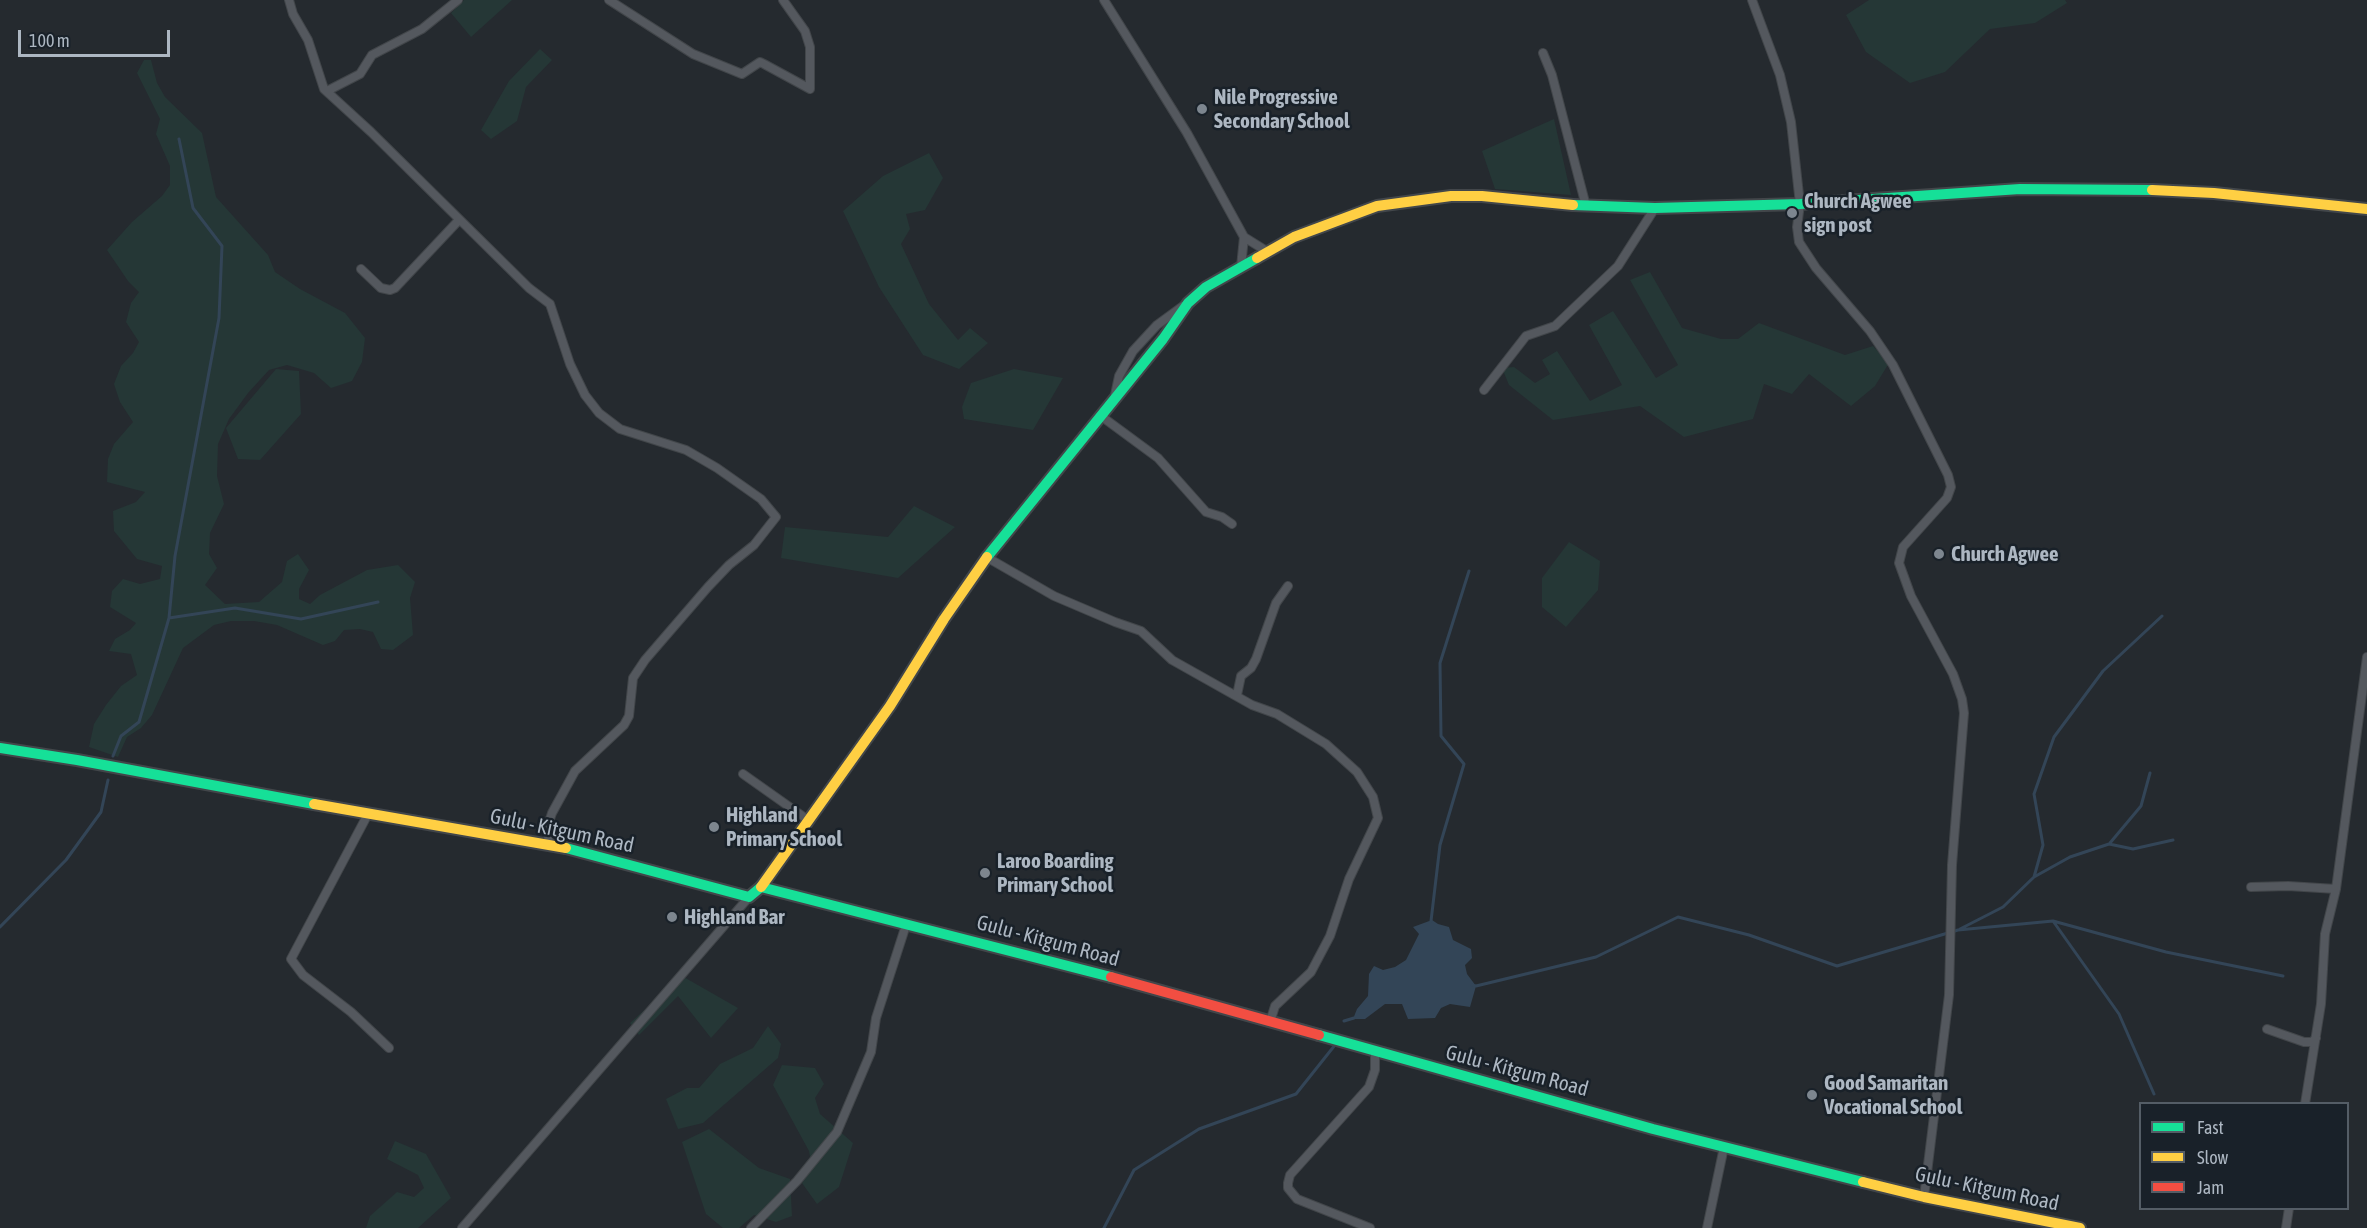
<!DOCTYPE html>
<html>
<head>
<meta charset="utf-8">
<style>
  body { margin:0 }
  #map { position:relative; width:2367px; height:1228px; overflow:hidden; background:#252a2f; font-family:"Asap Condensed",sans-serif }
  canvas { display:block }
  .legend { position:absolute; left:2139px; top:1102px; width:210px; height:108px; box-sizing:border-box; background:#192129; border:2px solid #545d66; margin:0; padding:8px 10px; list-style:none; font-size:18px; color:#adb7c2 }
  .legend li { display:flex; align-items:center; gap:12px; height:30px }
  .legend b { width:30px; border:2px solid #545d66 }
  .scale { position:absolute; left:18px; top:30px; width:152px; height:27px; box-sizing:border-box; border:3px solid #adb7c2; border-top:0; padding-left:8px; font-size:18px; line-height:21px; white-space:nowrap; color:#adb7c2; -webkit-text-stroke:4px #192129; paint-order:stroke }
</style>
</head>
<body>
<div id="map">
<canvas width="2367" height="1228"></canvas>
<ul class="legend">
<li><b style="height:8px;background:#16e098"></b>Fast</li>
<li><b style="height:8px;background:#ffcf43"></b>Slow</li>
<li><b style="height:8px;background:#f24e42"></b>Jam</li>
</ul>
<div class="scale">100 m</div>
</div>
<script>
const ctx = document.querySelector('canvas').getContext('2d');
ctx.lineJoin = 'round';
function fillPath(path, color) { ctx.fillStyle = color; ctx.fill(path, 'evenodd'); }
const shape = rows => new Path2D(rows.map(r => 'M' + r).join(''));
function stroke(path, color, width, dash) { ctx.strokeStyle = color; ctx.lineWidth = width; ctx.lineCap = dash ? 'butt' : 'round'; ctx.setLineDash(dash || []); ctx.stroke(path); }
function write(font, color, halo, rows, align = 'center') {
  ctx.font = font + ' "Asap Condensed",sans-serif'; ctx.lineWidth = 5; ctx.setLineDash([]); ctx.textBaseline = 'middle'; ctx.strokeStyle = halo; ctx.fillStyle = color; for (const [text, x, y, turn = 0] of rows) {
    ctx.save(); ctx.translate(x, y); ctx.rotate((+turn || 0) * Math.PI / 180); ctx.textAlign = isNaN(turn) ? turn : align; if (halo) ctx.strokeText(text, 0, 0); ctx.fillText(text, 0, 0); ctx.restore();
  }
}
const green = shape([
  [464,0,512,0,471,37,451,13],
  [1869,0,2065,0,2067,3,2035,23,1990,29,1945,72,1910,83,1866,52,1846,15],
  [540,49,552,60,526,87,517,121,491,139,481,130,509,81],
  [144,60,151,60,157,83,165,97,202,133,216,197,268,255,275,272,300,289,345,313,365,338,362,362,352,381,331,388,314,373,287,365,269,370,248,393,229,419,218,444,217,476,224,504,210,533,209,554,217,568,205,585,225,604,259,602,282,582,287,561,298,554,309,570,299,589,299,599,310,604,320,595,367,570,398,565,415,582,410,598,413,635,393,650,381,649,373,632,360,629,344,630,335,641,323,645,277,625,254,621,231,621,214,625,183,648,152,715,141,728,127,737,118,757,89,747,94,724,106,705,121,686,137,675,131,654,109,651,115,639,130,630,136,623,110,607,112,591,123,579,140,584,160,579,162,566,137,559,114,531,113,511,136,502,145,492,107,482,108,459,114,444,133,422,120,402,114,384,121,366,133,353,139,342,126,322,131,303,139,292,128,281,107,250,132,222,162,196,170,185,170,166,156,134,160,119,137,73],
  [1554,119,1571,195,1495,189,1482,151],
  [929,153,943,178,925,210,906,214,910,229,901,244,929,304,958,340,970,328,988,343,959,369,923,355,879,287,843,211,883,176],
  [1650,272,1682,328,1721,339,1738,339,1759,323,1845,355,1873,346,1889,363,1875,386,1851,406,1809,374,1792,394,1764,384,1753,419,1684,437,1640,406,1553,420,1509,385,1502,368,1514,367,1535,383,1550,374,1542,360,1557,351,1590,401,1622,385,1589,325,1613,311,1656,378,1678,365,1630,280],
  [276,369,299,371,301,414,260,460,238,459,226,428],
  [1014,369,1063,378,1033,430,964,419,962,407,971,383],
  [914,506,955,527,898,578,781,558,785,527,888,537],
  [1569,542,1600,561,1598,590,1566,627,1542,607,1542,578],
  [682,976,738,1008,711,1038,678,996,639,1035,630,1023],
  [768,1026,781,1044,778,1058,703,1123,678,1129,666,1099,687,1088,699,1088,720,1064,753,1048],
  [782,1065,815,1068,824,1084,815,1098,820,1114,853,1143,839,1187,817,1204,802,1183,812,1169,809,1151,773,1085],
  [709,1129,759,1168,790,1179,792,1216,776,1222,754,1215,739,1228,723,1228,706,1214,682,1142],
  [395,1141,426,1154,451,1198,418,1228,366,1228,370,1216,397,1192,414,1197,424,1188,418,1175,387,1159]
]);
const water = shape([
  [1432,920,1438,924,1449,927,1453,940,1471,949,1472,958,1465,965,1467,974,1476,986,1470,1007,1450,1004,1441,1008,1435,1018,1408,1019,1402,1004,1385,1004,1365,1019,1353,1019,1357,1009,1368,996,1369,974,1374,966,1383,970,1395,967,1406,960,1419,934,1413,927]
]);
const stream = shape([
  [169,618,235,608,301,619,378,602],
  [113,756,121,736,139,722,169,618,175,556,219,318,222,246,193,208,179,139],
  [2110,843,2141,806,2150,773],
  [2034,877,2070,857,2109,844,2133,849,2173,840],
  [1431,921,1440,845,1464,764,1441,736,1440,663,1469,571],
  [2053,921,2119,1014,2154,1094],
  [0,927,66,860,101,812,108,780],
  [1960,929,2003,907,2034,877,2043,845,2034,794,2054,737,2103,671,2162,616],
  [1472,985,1476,986,1596,957,1678,917,1749,935,1837,966,1958,930,2053,921,2166,952,2283,976],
  [1344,1021,1354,1018],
  [1104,1228,1134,1170,1199,1129,1296,1094,1335,1045]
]);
const street = shape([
  [289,0,293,14,308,40,324,89,371,132,529,288,550,304,570,364,585,395,599,413,620,429,686,450,717,468,761,499,776,517,754,545,729,565,708,587,645,660,633,678,629,716,624,725,575,771,552,813,547,828,549,844],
  [609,0,693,54,742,74,760,62,764,64,810,89,810,47,805,31,783,0],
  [1104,0,1187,133,1244,237,1268,252],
  [1752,0,1780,75,1791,122,1800,204,1797,227,1799,242,1816,268,1870,331,1893,365,1948,475,1951,487,1947,498,1903,547,1899,563,1911,596,1953,674,1962,699,1964,713,1952,865,1949,995,1924,1197],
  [1543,53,1552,75,1586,206],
  [327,91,360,74,372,55,422,29,458,0],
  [1241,267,1244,237],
  [361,269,381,288,390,290,395,288,459,220],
  [1484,390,1526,336,1555,326,1618,266,1655,208],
  [1115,395,1119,376,1133,351,1157,325,1183,306],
  [1101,416,1158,458,1206,512,1222,517,1232,524],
  [988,558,1054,596,1115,622,1141,631,1172,660,1252,705,1277,714,1326,744,1357,772,1373,797,1378,818,1349,879,1330,936,1311,972,1275,1006,1270,1022],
  [1237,695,1241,676,1251,668,1256,659,1276,603,1288,586],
  [743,774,808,820],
  [368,814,291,959,303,975,351,1012,389,1048],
  [2251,887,2288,886,2336,889],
  [2267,1029,2304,1042,2312,1042,2316,1038],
  [2305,1104,2321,1004,2325,934,2336,889,2367,657],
  [462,1228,749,897],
  [751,1228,797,1181,837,1132,871,1052,876,1018,906,925],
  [1370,1228,1297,1199,1288,1188,1288,1183,1290,1175,1369,1087,1375,1070,1375,1052],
  [1707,1228,1724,1147],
  [2286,1228,2289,1208]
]);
const fast = shape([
  [1573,205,1655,208,1800,204,2020,189,2152,190],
  [987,557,1163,339,1188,303,1206,287,1257,258],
  [0,748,77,760,314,804],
  [566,848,749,897,761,887,1111,977],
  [1319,1035,1653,1129,1863,1182]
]);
const slow = shape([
  [2152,190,2214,193,2367,209],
  [1257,258,1294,237,1377,206,1451,196,1482,196,1573,205],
  [314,804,566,848],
  [761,887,890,706,944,619,987,557],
  [1863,1182,1924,1197,2080,1228]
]);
const jam = shape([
  [1111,977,1319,1035]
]);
const markers = [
  [1202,109,6,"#7d868f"],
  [1792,213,6,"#7d868f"],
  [1939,554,6,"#7d868f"],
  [714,827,6,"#7d868f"],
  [985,873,6,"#7d868f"],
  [672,917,6,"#7d868f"],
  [1812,1095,6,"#7d868f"]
];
const poiNames = [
  ["Nile Progressive",1214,97],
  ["Secondary School",1214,121],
  ["Church Agwee",1804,201],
  ["sign post",1804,225],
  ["Church Agwee",1951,554],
  ["Highland",726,815],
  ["Primary School",726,839],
  ["Laroo Boarding",997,861],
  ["Primary School",997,885],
  ["Highland Bar",684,917],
  ["Good Samaritan",1824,1083],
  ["Vocational School",1824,1107]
];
const streetNames = [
  ["Gulu - Kitgum Road",562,831,12],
  ["Gulu - Kitgum Road",1048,941,15],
  ["Gulu - Kitgum Road",1517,1071,15],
  ["Gulu - Kitgum Road",1987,1189,12]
];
fillPath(green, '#253736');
fillPath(water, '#334557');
stroke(stream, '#334557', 3);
stroke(street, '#42464a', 10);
stroke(fast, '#42464a', 14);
stroke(slow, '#42464a', 14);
stroke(jam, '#42464a', 14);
stroke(street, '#54585e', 8);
stroke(fast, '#16e098', 10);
stroke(slow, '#ffcf43', 10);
stroke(jam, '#f24e42', 10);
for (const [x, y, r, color] of markers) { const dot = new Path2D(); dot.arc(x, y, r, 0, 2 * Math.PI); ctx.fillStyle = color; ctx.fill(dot); stroke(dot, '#192129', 2); }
write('bold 21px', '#adb7c2', '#192129', poiNames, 'left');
write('21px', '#adb7c2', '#192129', streetNames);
</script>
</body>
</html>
